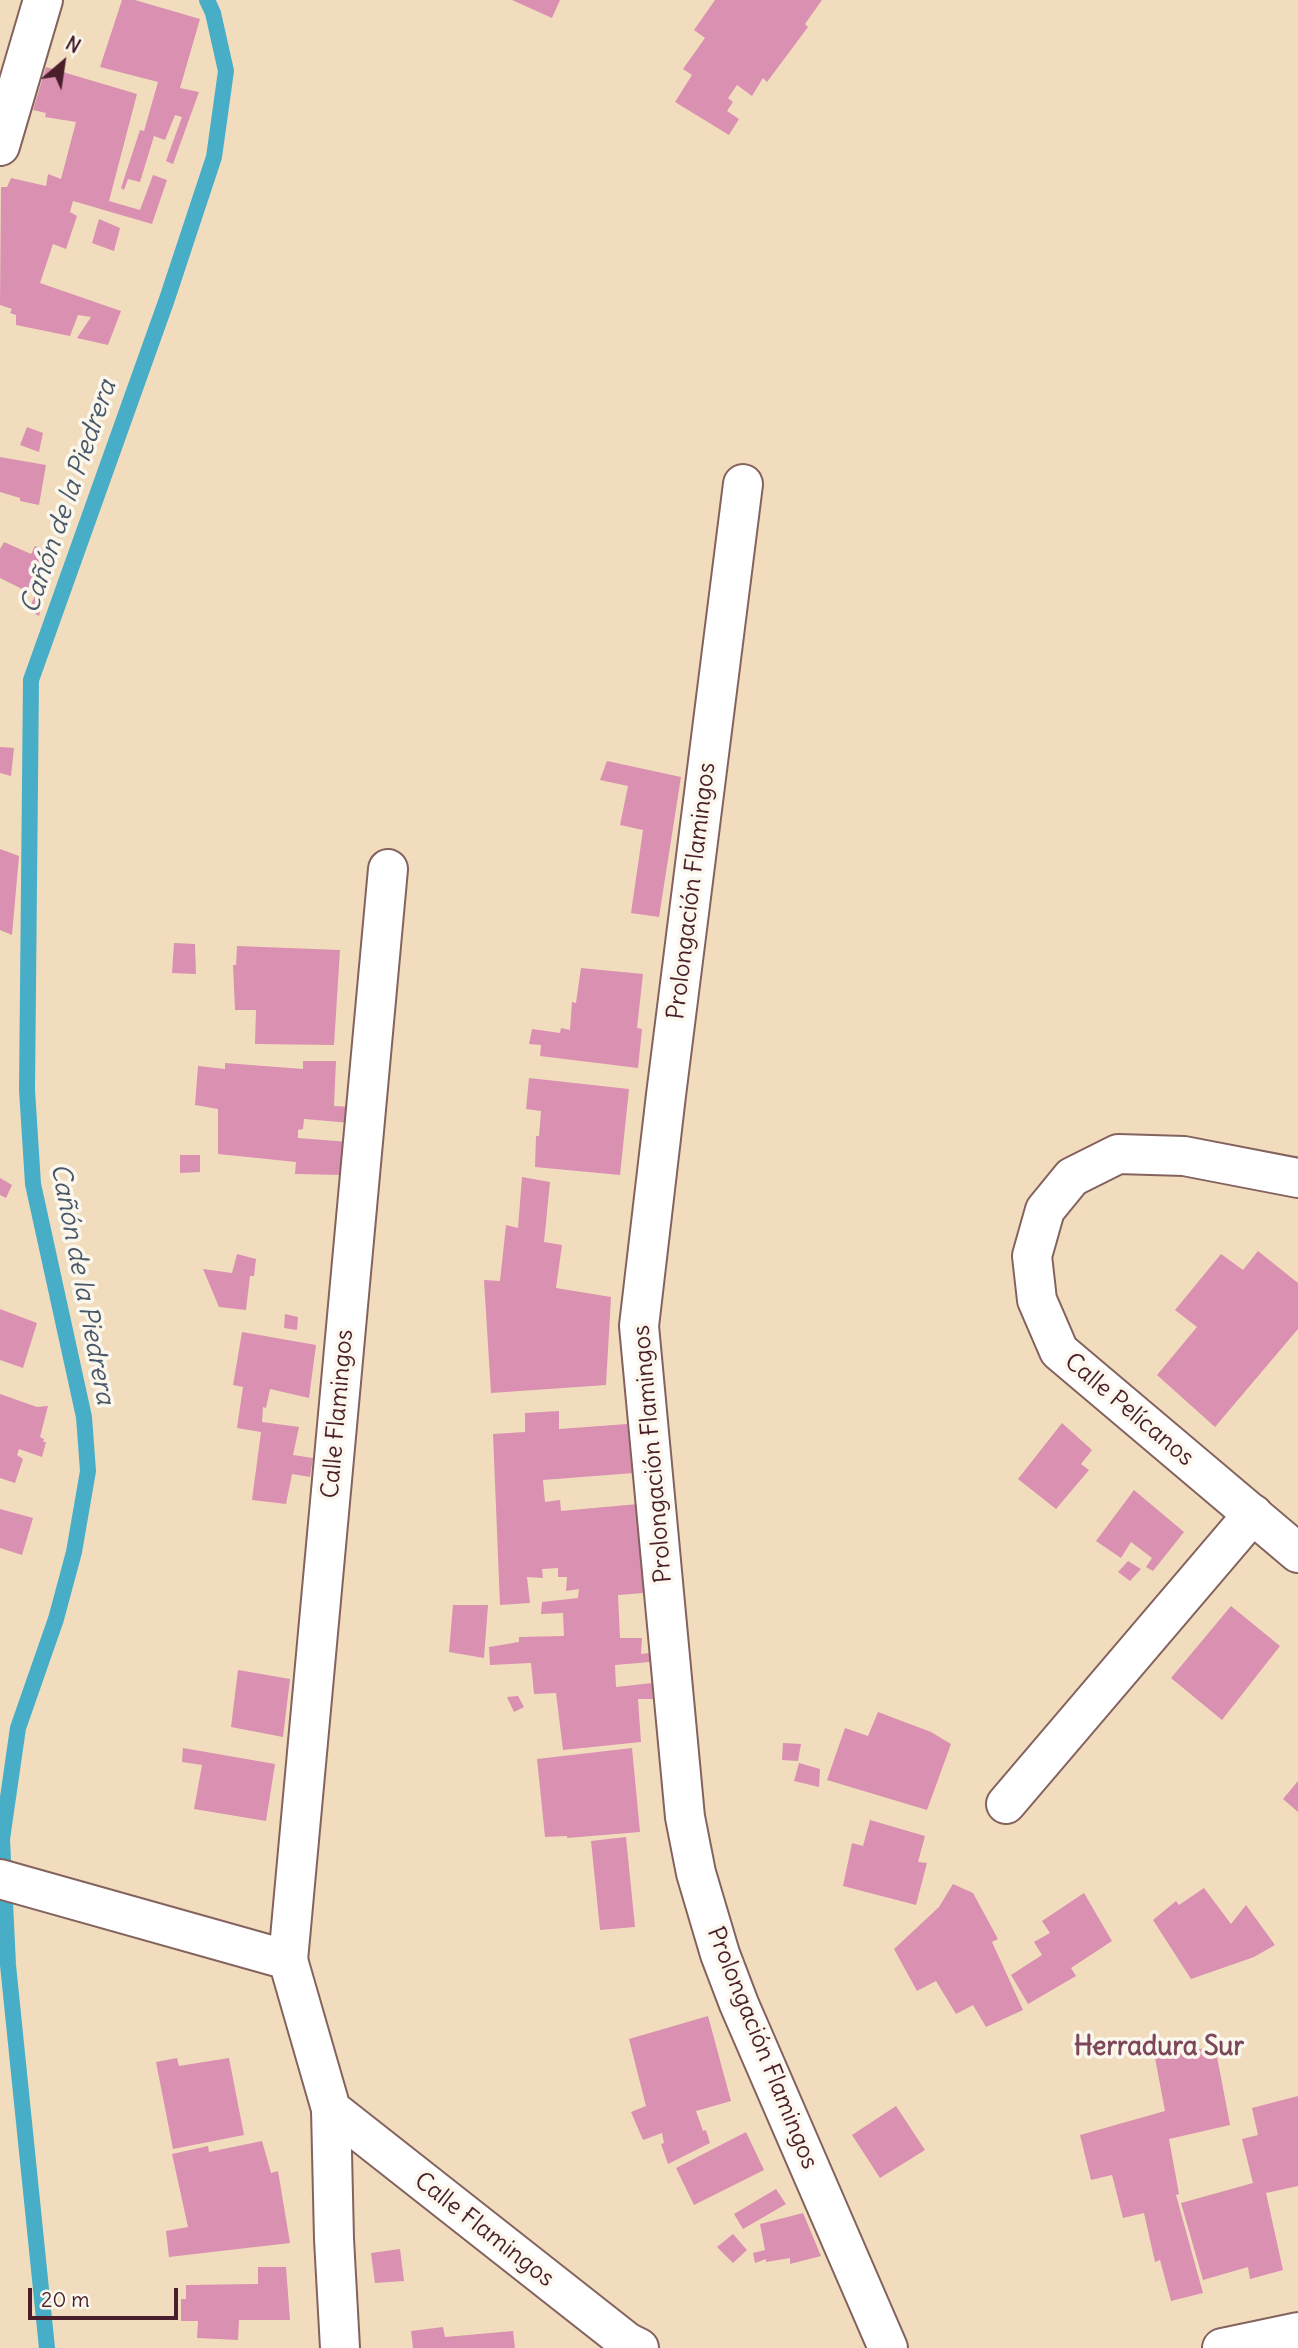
<!DOCTYPE html>
<html>
<head>
<meta charset="utf-8">
<style>
  body { margin:0 }
  #map { position:relative; width:1298px; height:2348px; overflow:hidden; background:#f1ddbe; font-family:Delius,sans-serif }
  canvas { display:block }
  .north { position:absolute; left:28px; top:28px; width:70px; height:70px; -webkit-text-stroke:5px #fbf7ec; paint-order:stroke; rotate:29deg; font-size:19px; font-weight:700; line-height:28px; text-align:center; color:#4a1f2b }
  .north::after { content:''; display:block; margin:auto; width:24px; height:32px; background:#4a1f2b; clip-path:polygon(50% 0,100% 100%,50% 72%,0 100%) }
  .scale { position:absolute; left:28px; top:2288px; width:150px; height:32px; box-sizing:border-box; border:4px solid #4a1f2b; border-top:0; padding-left:9px; font-size:21px; line-height:24px; white-space:nowrap; color:#4a1f2b; -webkit-text-stroke:5px #fbf7ec; paint-order:stroke }
</style>
</head>
<body>
<div id="map">
<canvas width="1298" height="2348"></canvas>
<div class="north">N</div>
<div class="scale">20 m</div>
</div>
<script>
const ctx = document.querySelector('canvas').getContext('2d');
ctx.lineJoin = 'round';
const shape = rows => new Path2D(rows.map(r => 'M' + r).join(''));
function stroke(path, color, width, dash) { ctx.strokeStyle = color; ctx.lineWidth = width; ctx.lineCap = dash ? 'butt' : 'round'; ctx.setLineDash(dash || []); ctx.stroke(path); }
function fillPath(path, color) { ctx.fillStyle = color; ctx.fill(path, 'evenodd'); }
function write(font, color, halo, rows, align = 'center') {
  ctx.font = font + ' Delius,sans-serif'; ctx.lineWidth = 7; ctx.setLineDash([]); ctx.textBaseline = 'middle'; ctx.strokeStyle = halo; ctx.fillStyle = color; for (const [text, x, y, turn = 0] of rows) {
    ctx.save(); ctx.translate(x, y); ctx.rotate((+turn || 0) * Math.PI / 180); ctx.textAlign = isNaN(turn) ? turn : align; if (halo) ctx.strokeText(text, 0, 0); ctx.fillText(text, 0, 0); ctx.restore();
  }
}
const stream = shape([
  [47,2348,8,1965,2,1839,18,1728,56,1619,74,1552,88,1471,84,1417,33,1184,27,1090,31,680,167,299,214,157,226,71,213,13,207,0]
]);
const building = shape([
  [122,0,135,0,200,19,180,88,199,92,173,164,166,161,182,117,175,115,165,140,154,136,140,182,128,179,124,190,121,188,140,130,144,131,158,82,100,67],
  [512,0,560,0,552,18],
  [715,0,822,0,805,24,808,27,767,82,763,78,752,96,737,85,728,98,733,102,727,111,739,119,729,135,675,102,692,75,683,69,705,38,694,30],
  [46,67,137,94,109,201,140,210,153,175,167,180,152,224,73,201,70,212,77,216,66,249,53,244,40,283,121,311,108,345,77,338,91,317,78,315,70,336,16,325,16,315,10,313,12,309,0,305,1,187,7,187,11,178,46,186,48,174,61,179,76,122,45,117,46,113,33,110],
  [99,219,120,228,114,251,92,243],
  [27,427,43,433,39,452,20,445],
  [0,457,46,465,39,505,20,501,20,498,0,492],
  [4,542,31,554,35,546,53,553,34,595,0,578,0,549],
  [35,596,44,599,39,616,28,610],
  [0,747,14,748,11,776,0,773],
  [607,761,681,777,659,917,631,913,643,830,620,825,628,786,600,780],
  [0,849,19,856,12,935,0,930],
  [174,943,195,944,196,974,172,973],
  [237,946,340,950,334,1045,255,1044,256,1010,235,1010,233,965,236,965],
  [581,968,643,974,637,1028,642,1029,638,1068,540,1056,541,1045,529,1044,532,1029,560,1033,561,1028,570,1030,572,1002,576,1003],
  [303,1061,336,1061,334,1106,353,1107,351,1123,304,1119,303,1129,298,1130,298,1138,349,1142,344,1175,295,1174,296,1162,218,1154,218,1109,195,1105,198,1066,225,1069,225,1063,303,1069],
  [529,1078,629,1089,620,1175,535,1167,536,1136,539,1136,541,1111,526,1109],
  [180,1155,200,1155,200,1172,180,1173],
  [522,1177,550,1182,544,1242,562,1245,556,1288,611,1297,606,1385,491,1393,484,1280,500,1281,506,1225,518,1228],
  [0,1178,12,1185,6,1198,0,1195],
  [1258,1251,1298,1283,1298,1329,1215,1427,1157,1375,1197,1327,1175,1310,1221,1254,1243,1270],
  [237,1254,256,1259,254,1276,250,1276,246,1310,219,1307,203,1269,232,1273],
  [0,1309,37,1323,23,1368,0,1360],
  [285,1314,298,1317,297,1330,284,1328],
  [242,1332,316,1345,309,1398,270,1389,266,1408,263,1407,262,1422,299,1427,293,1455,313,1458,310,1477,292,1474,286,1504,252,1500,261,1432,237,1428,243,1387,233,1385],
  [0,1394,37,1407,48,1406,40,1437,44,1439,43,1442,46,1442,42,1457,19,1449,17,1455,23,1459,15,1483,0,1478],
  [559,1411,559,1429,627,1424,634,1473,543,1480,545,1502,560,1500,561,1511,638,1504,644,1593,618,1595,620,1638,642,1638,641,1654,649,1653,650,1662,615,1665,616,1687,652,1683,653,1699,638,1699,641,1742,563,1750,556,1693,534,1694,531,1663,490,1665,489,1647,519,1642,519,1637,564,1636,563,1613,541,1614,542,1602,578,1598,579,1589,566,1591,567,1577,558,1577,558,1568,542,1569,543,1578,527,1577,530,1603,500,1605,493,1434,525,1432,525,1413],
  [1062,1423,1092,1450,1081,1464,1089,1470,1056,1509,1018,1479],
  [1134,1490,1184,1532,1153,1571,1146,1567,1152,1558,1131,1542,1121,1558,1096,1541],
  [0,1509,33,1518,22,1555,0,1548],
  [1128,1561,1141,1569,1130,1581,1118,1572],
  [453,1605,488,1605,484,1658,449,1652],
  [1231,1606,1280,1646,1222,1720,1171,1678],
  [238,1670,290,1679,283,1737,231,1727],
  [518,1696,524,1707,514,1712,507,1697],
  [878,1712,931,1732,951,1744,927,1810,827,1780,845,1728,868,1736],
  [783,1743,801,1744,798,1761,782,1760],
  [183,1748,275,1764,266,1821,194,1809,202,1765,182,1762],
  [632,1748,640,1832,567,1838,567,1836,545,1837,537,1759],
  [799,1763,820,1769,819,1787,794,1781],
  [1298,1781,1298,1812,1283,1799],
  [870,1820,925,1836,918,1862,927,1863,916,1905,843,1886,852,1843,863,1846],
  [626,1837,635,1927,600,1930,591,1841],
  [953,1884,973,1893,998,1939,992,1942,1023,2010,986,2027,973,2005,956,2014,936,1981,917,1991,894,1949,939,1907],
  [1204,1888,1231,1924,1246,1905,1275,1945,1254,1957,1191,1979,1153,1920,1176,1901,1179,1905],
  [1084,1893,1112,1941,1071,1968,1076,1976,1028,2004,1011,1975,1042,1955,1034,1942,1050,1933,1042,1921],
  [708,2016,731,2101,696,2111,703,2131,706,2130,710,2143,668,2164,661,2144,664,2143,662,2133,643,2140,631,2112,646,2106,629,2039],
  [1215,2046,1230,2125,1169,2139,1179,2194,1176,2195,1203,2293,1171,2301,1160,2260,1155,2262,1144,2213,1123,2218,1112,2175,1091,2180,1080,2135,1165,2111,1155,2058],
  [177,2058,179,2066,229,2058,244,2135,173,2149,156,2062],
  [1298,2096,1298,2186,1266,2193,1283,2270,1250,2279,1248,2267,1203,2280,1181,2203,1253,2183,1242,2139,1258,2135,1252,2108],
  [896,2106,925,2150,880,2178,852,2135],
  [746,2132,764,2170,694,2205,676,2168],
  [262,2141,271,2173,278,2171,290,2243,169,2257,166,2231,188,2227,172,2154,208,2146,209,2152],
  [776,2189,786,2204,743,2229,734,2214],
  [803,2213,821,2256,790,2264,790,2258,766,2262,766,2259,755,2263,753,2253,765,2250,760,2224],
  [733,2234,747,2250,733,2263,717,2247],
  [400,2249,404,2281,375,2283,371,2253],
  [258,2267,286,2267,290,2320,239,2320,238,2340,197,2338,198,2321,181,2321,181,2299,186,2299,186,2285,258,2284],
  [443,2327,445,2337,513,2331,515,2348,413,2348,411,2331]
]);
const minor = shape([
  [0,146,43,0],
  [743,484,666,1095,639,1326,685,1817,696,1873,720,1954,739,2004,888,2348],
  [1006,1804,1253,1514],
  [288,1960,388,869],
  [331,2109,334,2239,340,2348]
]);
const tertiary = shape([
  [1298,1178,1184,1156,1118,1154,1072,1177,1045,1210,1032,1256,1037,1300,1059,1351,1298,1553],
  [0,1879,288,1960,331,2109,627,2342,639,2348],
  [1222,2348,1298,2332]
]);
const streetNames = [
  ["Prolongación Flamingos",692,891,-83],
  ["Calle Pelícanos",1129,1410,40],
  ["Calle Flamingos",338,1414,-85],
  ["Prolongación Flamingos",653,1454,-95],
  ["Prolongación Flamingos",762,2048,68],
  ["Calle Flamingos",484,2230,38]
];
const waterNames = [
  ["Cañón de la Piedrera",69,497,-71],
  ["Cañón de la Piedrera",82,1284,79]
];
const neighbourhoodNames = [
  ["Herradura Sur",1159,2048]
];
stroke(stream, '#48aec7', 16);
fillPath(building, '#da90b1');
stroke(minor, '#84625e', 42);
stroke(tertiary, '#84625e', 42);
stroke(minor, '#fff', 38);
stroke(tertiary, '#fff', 38);
write('24px', '#4a1f2b', '#fbf7ec', streetNames);
write('italic 26px', '#495869', '#fbf7ec', waterNames);
write('bold 26px', '#7c475a', '#fbf7ec', neighbourhoodNames);
</script>
</body>
</html>
